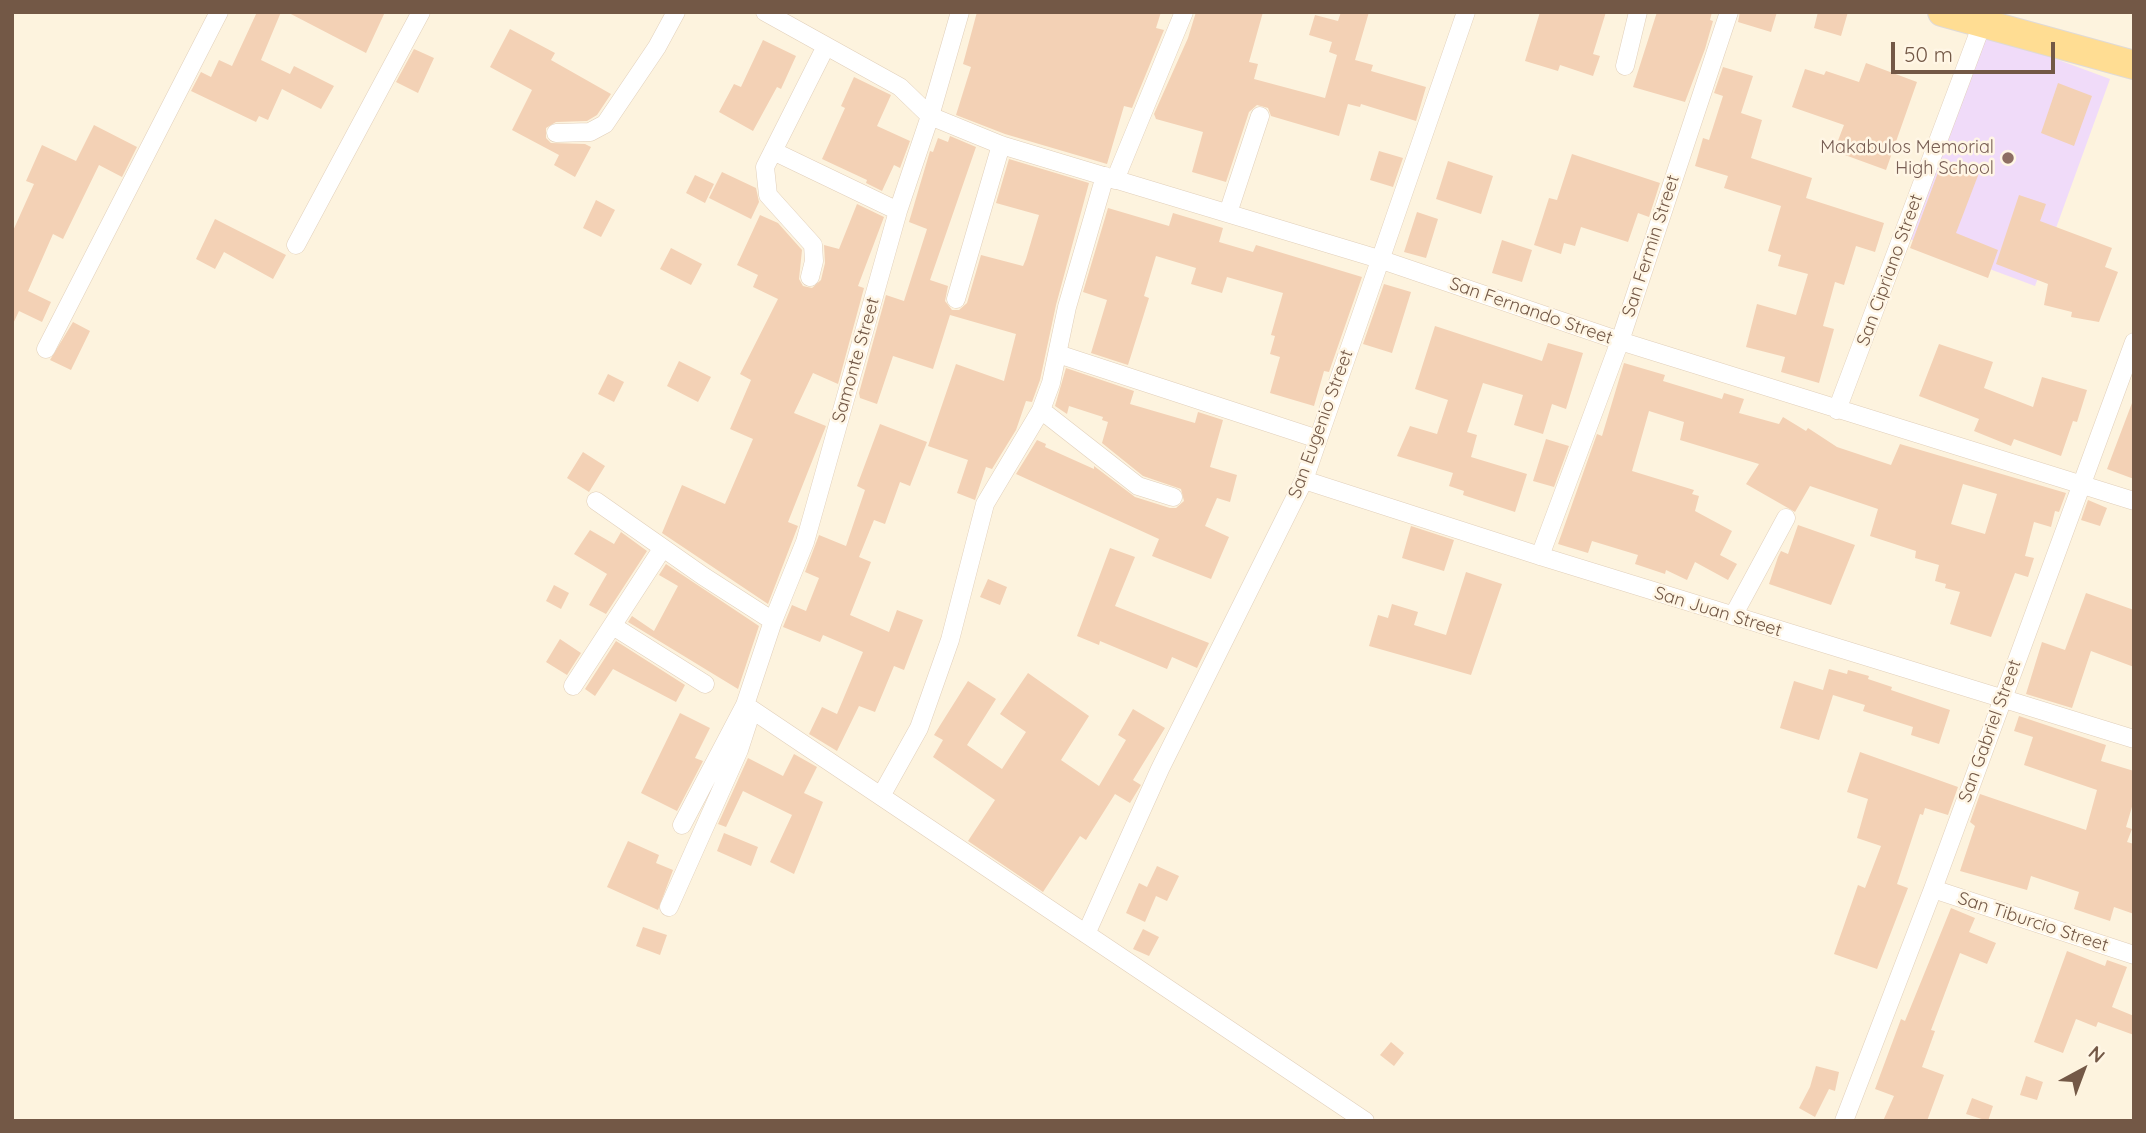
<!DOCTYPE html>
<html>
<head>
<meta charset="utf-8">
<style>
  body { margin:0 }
  #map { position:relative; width:2146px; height:1133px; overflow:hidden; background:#fdf3de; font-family:Quicksand,sans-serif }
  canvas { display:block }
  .frame { position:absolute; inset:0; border:14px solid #735846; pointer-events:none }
  .north { position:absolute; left:2048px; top:1035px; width:70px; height:70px; -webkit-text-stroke:5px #fff6e5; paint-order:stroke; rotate:41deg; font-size:19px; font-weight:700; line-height:28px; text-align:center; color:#735846 }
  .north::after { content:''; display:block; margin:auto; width:24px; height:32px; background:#735846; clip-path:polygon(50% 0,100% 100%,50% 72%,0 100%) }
  .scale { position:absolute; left:1891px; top:42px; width:164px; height:32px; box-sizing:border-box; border:4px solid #735846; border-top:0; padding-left:9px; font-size:21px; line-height:24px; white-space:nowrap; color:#735846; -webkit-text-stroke:5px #fff6e5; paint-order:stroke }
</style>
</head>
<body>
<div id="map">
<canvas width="2146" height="1133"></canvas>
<div class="frame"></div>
<div class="north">N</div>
<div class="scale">50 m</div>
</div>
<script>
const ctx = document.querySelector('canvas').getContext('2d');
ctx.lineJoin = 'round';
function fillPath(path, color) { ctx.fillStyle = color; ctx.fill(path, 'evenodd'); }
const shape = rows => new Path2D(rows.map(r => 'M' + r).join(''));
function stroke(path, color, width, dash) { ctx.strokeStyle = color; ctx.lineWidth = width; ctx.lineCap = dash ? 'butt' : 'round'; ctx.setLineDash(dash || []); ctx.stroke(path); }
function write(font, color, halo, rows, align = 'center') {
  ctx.font = font + ' Quicksand,sans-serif'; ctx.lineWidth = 5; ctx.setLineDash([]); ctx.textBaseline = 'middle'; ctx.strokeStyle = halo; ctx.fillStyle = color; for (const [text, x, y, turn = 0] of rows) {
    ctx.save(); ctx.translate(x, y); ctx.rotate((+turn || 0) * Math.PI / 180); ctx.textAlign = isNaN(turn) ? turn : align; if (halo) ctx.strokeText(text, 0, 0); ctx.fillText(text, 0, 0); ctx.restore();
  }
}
const education = shape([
  [1980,31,2110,79,2035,286,1904,237]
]);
const building = shape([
  [257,12,281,12,261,60,290,74,294,66,334,86,321,109,282,89,268,120,259,116,256,122,191,91,201,72,211,77,219,60,232,66],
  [287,12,385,12,366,53],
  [977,12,1161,12,1156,28,1164,30,1132,108,1124,106,1107,164,1005,134,956,115,971,67,963,64],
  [1196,12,1263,12,1249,62,1258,64,1254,79,1325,98,1337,55,1329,52,1332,42,1309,35,1315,15,1338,21,1341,12,1369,12,1355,60,1373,65,1371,71,1426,87,1416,121,1361,104,1360,107,1348,104,1339,136,1271,116,1268,108,1257,105,1249,112,1226,182,1192,172,1203,132,1156,119,1154,114,1188,38],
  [1540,12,1606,12,1593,54,1600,56,1593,76,1560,65,1558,71,1525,61],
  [1657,12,1712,12,1710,20,1713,21,1705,49,1685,102,1633,87],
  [1740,12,1777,12,1771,32,1738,22],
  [1818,12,1848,12,1841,36,1814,28],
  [510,29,555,53,551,60,611,94,597,115,587,121,556,122,546,128,546,138,551,143,585,144,591,147,575,177,554,165,559,155,512,130,532,90,490,67],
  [763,40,796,56,781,89,777,87,753,131,719,112,734,84,741,87],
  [414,49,434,58,418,93,396,82],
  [1866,63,1917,82,1886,170,1834,151,1844,125,1792,107,1805,69,1824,75,1826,71,1859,82],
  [1723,67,1753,76,1741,113,1762,120,1751,158,1812,178,1806,198,1884,223,1875,252,1856,246,1844,285,1835,282,1823,326,1834,329,1819,383,1781,372,1785,357,1746,347,1757,304,1796,315,1808,274,1778,266,1781,255,1768,251,1781,206,1724,188,1728,176,1695,166,1703,138,1709,140,1723,96,1714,93],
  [854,77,891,95,877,126,910,141,900,168,894,165,882,191,866,183,867,180,822,159,845,108,841,106],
  [2058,83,2092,96,2074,146,2041,133],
  [94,125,137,147,122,177,99,165,63,239,53,234,28,291,51,302,42,322,19,311,12,326,12,233,34,184,26,181,42,145,76,161],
  [950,136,976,147,930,280,948,286,945,301,952,310,959,310,967,303,981,255,1023,266,1026,259,1039,215,996,203,1009,159,1089,183,1056,305,1040,380,1032,402,1026,401,1016,430,992,469,986,467,975,500,957,493,968,460,928,446,956,364,1004,381,1016,334,950,315,933,369,893,356,877,404,860,398,859,393,886,295,904,301,927,229,909,222,930,151,933,152,938,138,948,142],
  [1379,151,1403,158,1393,187,1370,180],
  [1572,154,1660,183,1649,217,1638,213,1628,242,1581,227,1575,246,1564,243,1561,254,1534,245,1549,198,1557,200],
  [1943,159,1979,173,1956,233,1998,250,1988,278,1910,248],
  [1448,161,1493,176,1481,214,1436,199],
  [722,172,756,188,759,202,751,219,709,198],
  [695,175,714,184,705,203,686,193],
  [2019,195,2046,204,2040,221,2112,248,2105,267,2118,272,2099,322,2071,317,2072,312,2044,305,2048,284,1996,264],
  [596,200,615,210,601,237,583,228],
  [857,204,884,217,858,286,864,288,838,384,813,373,794,413,826,426,788,522,798,526,768,604,662,533,682,485,725,504,753,439,730,429,751,380,740,374,778,299,753,287,758,275,737,265,760,215,778,223,802,250,799,279,803,286,812,288,821,280,825,263,824,245,839,249],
  [1108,208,1169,226,1173,213,1223,228,1219,242,1253,252,1256,245,1362,277,1329,372,1324,371,1314,406,1270,393,1280,357,1270,354,1275,336,1271,335,1283,293,1227,277,1222,293,1191,284,1196,268,1156,256,1144,296,1149,298,1128,365,1091,353,1107,300,1083,292],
  [1417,212,1438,219,1426,258,1404,252],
  [215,219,286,255,273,279,224,252,215,269,196,259],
  [1502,240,1532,250,1522,282,1492,273],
  [671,248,702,264,691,285,660,269],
  [1384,284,1411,292,1392,353,1363,344],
  [73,322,90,331,71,370,50,360],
  [1435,326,1542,361,1548,343,1583,353,1566,409,1552,404,1543,434,1514,425,1523,395,1483,383,1467,432,1477,435,1471,457,1527,474,1515,512,1463,495,1464,491,1449,486,1453,473,1397,456,1410,426,1437,434,1448,400,1415,389],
  [1939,344,1993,362,1984,388,2033,407,2042,377,2087,390,2077,422,2073,421,2061,456,2014,439,2011,446,1974,431,1979,419,1919,396],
  [679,361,711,377,698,402,667,386],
  [1624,363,1665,375,1663,381,1722,399,1724,393,1744,399,1739,413,1779,424,1783,417,1806,431,1808,428,1837,447,1891,465,1900,444,2066,493,2059,512,2055,511,2051,527,2034,522,2025,556,2034,558,2028,577,2015,573,1991,637,1950,624,1960,592,1945,588,1946,584,1935,581,1939,565,1915,558,1916,551,1870,536,1878,509,1810,486,1795,512,1746,484,1759,464,1680,440,1684,422,1649,411,1632,471,1694,490,1692,494,1699,496,1695,511,1732,531,1720,555,1737,564,1728,580,1695,562,1687,580,1666,570,1665,574,1635,564,1638,555,1592,541,1588,553,1558,544,1597,434,1602,436],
  [1963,484,1997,494,1985,534,1951,524],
  [1066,368,1134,391,1130,404,1195,423,1198,412,1223,420,1210,467,1237,475,1230,502,1217,498,1205,526,1229,537,1211,579,1152,556,1159,539,1016,474,1037,440,1046,444,1045,447,1094,469,1094,466,1135,497,1170,508,1176,508,1184,501,1181,489,1143,476,1102,443,1108,422,1102,420,1103,417,1069,406,1067,414,1055,406],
  [608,374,624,382,614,402,598,394],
  [2132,403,2134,404,2134,479,2107,469],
  [880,424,927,442,910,486,900,482,885,524,874,520,859,557,871,562,850,615,889,632,897,610,923,620,904,670,894,666,875,712,859,706,837,751,809,734,822,707,837,714,863,652,823,635,820,642,783,627,792,605,806,611,819,578,805,572,819,535,846,546,865,490,857,486],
  [1546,439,1569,446,1554,487,1533,481],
  [583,452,605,466,589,492,567,478],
  [2088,500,2107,508,2100,526,2081,520],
  [1798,525,1855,545,1831,605,1769,584,1778,557,1781,551,1788,554],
  [1411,526,1454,540,1444,571,1402,558],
  [590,530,614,544,621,532,647,551,606,614,589,605,607,574,574,554],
  [1110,548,1135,557,1115,606,1209,643,1197,668,1172,657,1167,669,1100,641,1099,645,1077,636],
  [666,564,759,626,738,689,628,622,632,616,654,631,678,586,659,575],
  [1466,572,1502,584,1471,675,1369,646,1378,615,1388,618,1392,604,1418,612,1414,625,1446,635],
  [988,579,1007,587,1000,605,980,597],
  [554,585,569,593,561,609,546,601],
  [2086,593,2134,610,2134,667,2091,651,2072,708,2026,694,2042,642,2065,650],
  [560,639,581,653,567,675,546,662],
  [616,641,685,685,676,702,613,669,595,696,585,689],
  [1829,669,1847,674,1848,670,1869,676,1868,679,1892,687,1891,690,1950,710,1939,744,1911,735,1913,727,1863,711,1865,705,1833,695,1819,740,1780,728,1794,681,1823,690],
  [1028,673,1089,716,1061,760,1099,786,1126,740,1118,735,1133,709,1165,728,1133,780,1141,785,1130,803,1115,794,1086,840,1080,836,1043,892,968,841,995,800,933,757,943,740,934,735,968,681,996,699,967,745,1002,769,1026,732,1000,714],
  [680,713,710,728,695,758,703,761,677,811,641,793],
  [2019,716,2106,745,2101,761,2134,771,2134,800,2126,827,2132,829,2127,842,2134,844,2134,914,2114,907,2110,921,2074,909,2079,892,2031,876,2027,890,1960,871,1975,826,1970,822,1980,794,2086,830,2097,790,2024,765,2033,737,2014,731],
  [1860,752,1958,787,1948,815,1925,808,1923,815,1920,814,1897,884,1908,888,1877,969,1834,954,1858,885,1865,888,1881,846,1857,838,1868,799,1847,792],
  [794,754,817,767,804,793,823,802,794,874,770,862,792,815,743,791,726,827,718,824,748,758,783,776],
  [724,833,758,847,751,866,717,851],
  [628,841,659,855,656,863,673,870,658,910,607,887],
  [1157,866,1179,876,1167,901,1156,896,1145,922,1126,913,1139,883,1147,887],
  [1951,908,1975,918,1969,932,1996,943,1987,964,1960,953,1931,1030,1935,1031,1922,1067,1944,1075,1927,1121,1883,1121,1894,1096,1875,1089,1901,1019,1905,1021],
  [643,927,667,935,660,955,636,946],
  [1143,929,1159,937,1149,956,1133,949],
  [2067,951,2105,966,2107,960,2127,967,2112,1007,2134,1016,2134,1035,2098,1022,2096,1027,2076,1019,2063,1053,2034,1042],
  [1391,1042,1404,1053,1394,1066,1380,1055],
  [1816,1066,1839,1072,1835,1091,1829,1089,1815,1117,1799,1108,1810,1087],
  [2026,1076,2043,1082,2037,1100,2020,1095],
  [1972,1098,1993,1106,1988,1121,1966,1114]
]);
const street = shape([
  [765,12,900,87,930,116,1001,145,1379,259,1620,341,2134,501],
  [1625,66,1638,12],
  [556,133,590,132,605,124,657,47,676,12],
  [773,151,898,211],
  [1115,180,1184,12],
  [1228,213,1260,116],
  [296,245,421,12],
  [810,277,814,261,813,245,768,195,765,167,826,46],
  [956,299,1001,145],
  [46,349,219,12],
  [1058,354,1318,439],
  [1041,410,1138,486,1173,497],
  [1837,410,1985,16],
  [1304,480,1540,556,2134,739],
  [596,501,703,576,773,621],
  [1540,556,1620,341,1729,12],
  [1733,616,1786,518],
  [613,626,705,684],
  [573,686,662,549],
  [745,705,1365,1121],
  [881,796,919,728,950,640,985,504,1041,410,1051,383,1067,307,1105,176],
  [682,825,745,705,773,621,805,542,898,211,930,116,960,12],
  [1933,889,2134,955],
  [669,907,739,750,752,710],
  [1086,934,1160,769,1304,480,1466,12],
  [1844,1121,1933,889,2134,342]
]);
const primary = shape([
  [1942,12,2134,65]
]);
const markers = [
  [2008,158,7,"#8d6e63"]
];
const educationNames = [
  ["Makabulos Memorial",1994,148],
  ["High School",1994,169]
];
const streetNames = [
  ["San Fermin Street",1651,246,-72],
  ["San Cipriano Street",1890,270,-70],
  ["San Fernando Street",1531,311,19],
  ["Samonte Street",856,360,-74],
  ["San Eugenio Street",1321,424,-70],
  ["San Juan Street",1718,612,17],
  ["San Gabriel Street",1990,731,-70],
  ["San Tiburcio Street",2033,922,18]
];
fillPath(education, '#f0dbf9');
fillPath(building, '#f3d1b5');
stroke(street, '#e1cfba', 19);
stroke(primary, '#e0dad6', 30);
stroke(street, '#fff', 18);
stroke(primary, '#ffdd93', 28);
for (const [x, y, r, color] of markers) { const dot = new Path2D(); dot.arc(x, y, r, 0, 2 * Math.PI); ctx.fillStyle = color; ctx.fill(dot); stroke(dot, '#fff6e5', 2.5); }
write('18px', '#785e54', '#fff6e5', educationNames, 'right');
write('18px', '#735846', '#fff6e5', streetNames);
</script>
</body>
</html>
